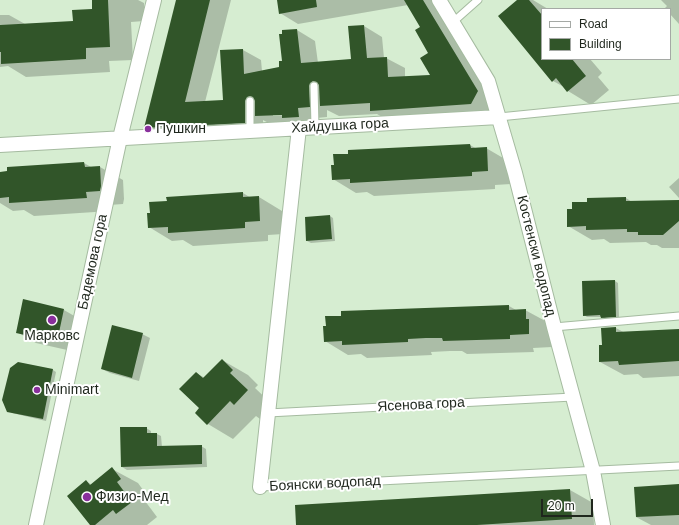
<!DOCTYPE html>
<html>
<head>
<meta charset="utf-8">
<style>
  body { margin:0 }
  #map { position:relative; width:679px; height:525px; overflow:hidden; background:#d6edd1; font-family:Helvetica,sans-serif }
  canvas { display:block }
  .legend { position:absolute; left:541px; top:8px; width:130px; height:52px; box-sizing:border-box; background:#fff; border:1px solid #a5a9a5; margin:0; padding:5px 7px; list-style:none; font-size:12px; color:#1f271d }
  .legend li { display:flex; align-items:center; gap:8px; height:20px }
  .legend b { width:20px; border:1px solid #a5a9a5 }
  .scale { position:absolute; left:541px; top:499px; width:52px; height:18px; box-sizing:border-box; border:2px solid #1f271d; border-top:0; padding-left:5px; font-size:12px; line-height:14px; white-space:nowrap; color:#1f271d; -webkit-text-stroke:3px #fff; paint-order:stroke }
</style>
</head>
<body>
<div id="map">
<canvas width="679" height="525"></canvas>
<ul class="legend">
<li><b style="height:5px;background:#fff"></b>Road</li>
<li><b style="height:11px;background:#315529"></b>Building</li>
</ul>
<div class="scale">20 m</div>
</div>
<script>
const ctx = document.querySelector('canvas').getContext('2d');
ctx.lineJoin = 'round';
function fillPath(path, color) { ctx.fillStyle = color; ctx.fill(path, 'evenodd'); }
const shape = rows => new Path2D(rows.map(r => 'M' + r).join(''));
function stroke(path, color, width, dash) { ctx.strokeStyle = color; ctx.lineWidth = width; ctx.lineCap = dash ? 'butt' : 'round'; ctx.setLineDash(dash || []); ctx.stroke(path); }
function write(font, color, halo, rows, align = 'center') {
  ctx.font = font + ' Helvetica,sans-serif'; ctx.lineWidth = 4; ctx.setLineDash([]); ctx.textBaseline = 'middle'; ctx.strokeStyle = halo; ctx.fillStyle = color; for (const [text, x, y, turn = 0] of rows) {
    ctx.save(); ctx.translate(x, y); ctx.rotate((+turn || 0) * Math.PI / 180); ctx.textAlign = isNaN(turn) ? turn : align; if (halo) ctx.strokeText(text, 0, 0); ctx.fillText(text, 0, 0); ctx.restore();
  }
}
const shadow = shape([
  [93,0,138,0,144,3,144,21,131,22,133,60,109,61,110,72,26,77,8,66,0,67,0,15,9,15,25,24,74,22,93,10],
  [177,0,231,0,205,102,224,101,243,50,261,60,262,71,280,68,297,30,315,41,318,63,352,60,349,27,364,26,382,37,384,58,386,58,405,68,405,77,432,75,430,53,422,27,408,5,298,24,280,13,278,0,434,0,496,102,489,114,389,121,377,114,339,116,327,110,327,117,316,118,316,127,274,126,263,120,263,133,163,138,145,128],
  [273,114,287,115,273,116],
  [518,0,533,0,548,9,542,9,542,59,590,59,602,73,598,77,609,90,591,105,568,91,564,87,553,81,499,16],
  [661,0,679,0,679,24,670,14,670,9,666,9,665,8,667,6],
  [470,145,477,149,486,148,510,162,511,184,495,185,495,189,374,196,367,192,356,193,333,179],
  [84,163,91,167,100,167,123,180,124,199,123,204,109,205,110,211,34,216,24,210,13,211,0,203,0,173],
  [679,178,679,198,669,187],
  [243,193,251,198,259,197,282,211,283,234,268,235,268,241,193,246,183,240,172,241,149,227,151,214,168,202,167,198],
  [626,198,632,202,679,201,679,248,662,248,657,245,651,245,646,242,610,243,604,239,592,240,568,226,573,210,588,203],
  [330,216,333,218,335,241,311,243,307,241],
  [615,281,618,283,619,318,605,319,602,317,587,317,584,315],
  [509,306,516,310,525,310,549,323,552,347,533,348,534,352,467,354,462,351,450,351,431,352,432,355,367,358,361,354,348,355,325,341],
  [64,310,83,321,76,352,36,343,17,332],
  [616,328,625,333,679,330,679,376,643,378,638,374,624,375,600,362,603,346,602,329],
  [142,334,150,338,139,381,110,373,102,369],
  [222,360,248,375,258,385,255,388,273,405,260,419,256,416,233,439,208,424,200,408,196,373,205,378],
  [18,363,53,370,56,372,46,421,12,413,8,411],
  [146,428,151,431,151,434,157,434,161,436,162,447,201,446,206,449,207,467,127,470,122,467],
  [112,469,138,483,146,494,142,497,157,517,147,525,92,525,86,481,92,485],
  [679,485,679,525,651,525,636,517],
  [570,490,593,503,594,525,297,525]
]);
const building = shape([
  [92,0,108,0,110,47,86,48,86,59,1,64,1,52,0,52,0,25,73,21,72,10,92,9],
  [176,0,210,0,185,102,223,100,220,50,243,49,244,74,279,67,279,61,282,61,279,34,282,34,282,30,297,29,301,63,351,59,348,26,364,25,367,58,387,57,388,77,430,75,420,58,428,53,415,30,420,27,404,0,423,0,478,91,471,104,370,111,370,103,320,106,319,85,317,82,313,81,310,83,309,86,310,107,298,108,299,117,282,118,282,115,255,116,255,101,253,97,250,96,247,97,245,101,245,123,144,128],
  [277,0,316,0,317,7,279,14],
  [517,0,529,0,542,15,542,59,572,59,586,76,567,92,556,78,552,82,498,16],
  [470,144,471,148,487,147,488,171,472,172,472,176,350,183,350,179,332,180,331,165,334,165,333,154,348,154,348,150],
  [84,162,85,167,100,166,101,186,100,191,86,192,87,198,9,203,9,197,0,198,0,172,7,171,7,167],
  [243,192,243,197,259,196,260,221,245,222,245,228,168,233,168,227,148,228,147,213,150,213,149,202,167,201,166,197],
  [626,197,626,201,679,200,679,221,663,235,638,235,638,232,627,232,627,229,586,230,586,226,567,227,567,209,572,209,572,202,587,202,587,198],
  [330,215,332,239,306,241,305,217],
  [615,280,616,317,601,318,600,315,583,316,582,281],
  [23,299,64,309,57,342,16,333],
  [509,305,509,310,526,309,526,319,529,319,529,334,510,335,510,339,443,341,442,338,426,338,408,339,408,342,342,345,342,341,324,342,323,326,326,326,325,316,341,316,341,311],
  [112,325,143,333,132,378,101,369],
  [616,327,616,332,679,329,679,361,619,365,618,361,599,362,599,345,602,345,601,328],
  [222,359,233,370,230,373,248,390,234,405,230,401,207,425,195,413,199,408,179,389,196,372,203,378],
  [18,362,53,369,43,419,7,412,2,400,10,368],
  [120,427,147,427,147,433,157,433,157,446,202,445,202,464,121,467],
  [112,467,121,479,117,482,132,502,116,514,113,510,95,525,90,525,67,496,86,480,90,485],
  [679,484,679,515,636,517,634,487],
  [570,489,572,519,477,525,296,525,295,505]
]);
const service = shape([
  [452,23,478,0],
  [314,86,315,127],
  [250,101,250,131],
  [499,117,679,99],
  [554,327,679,316],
  [268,413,573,397],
  [260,487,679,466]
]);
const minor = shape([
  [439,0,488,81,515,173,554,327,593,471,603,525],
  [0,145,499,117],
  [260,487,299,128],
  [36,525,120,138,154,0]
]);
const markers = [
  [148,129,4,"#89309c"],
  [52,320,5,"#89309c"],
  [37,390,4,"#89309c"],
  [87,497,5,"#89309c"]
];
const streetNames = [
  ["Хайдушка гора",340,126,-3],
  ["Костенски водопад",536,256,76],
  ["Бадемова гора",93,262,-78],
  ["Ясенова гора",421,405,-3],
  ["Боянски водопад",325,484,-3]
];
const poiNames = [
  ["Пушкин",156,129],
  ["Марковс",52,336,"center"],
  ["Minimart",45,390],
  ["Физио-Мед",96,497]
];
fillPath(shadow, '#0003');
fillPath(building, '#315529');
stroke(service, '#a5bba0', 9);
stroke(minor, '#a5bba0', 16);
stroke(service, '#fff', 7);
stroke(minor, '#fff', 14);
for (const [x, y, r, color] of markers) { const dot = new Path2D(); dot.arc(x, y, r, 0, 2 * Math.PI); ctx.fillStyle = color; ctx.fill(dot); stroke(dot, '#fff', 1.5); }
write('14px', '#1f271d', '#fff', streetNames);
write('14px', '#1f271d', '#fff', poiNames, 'left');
</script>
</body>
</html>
